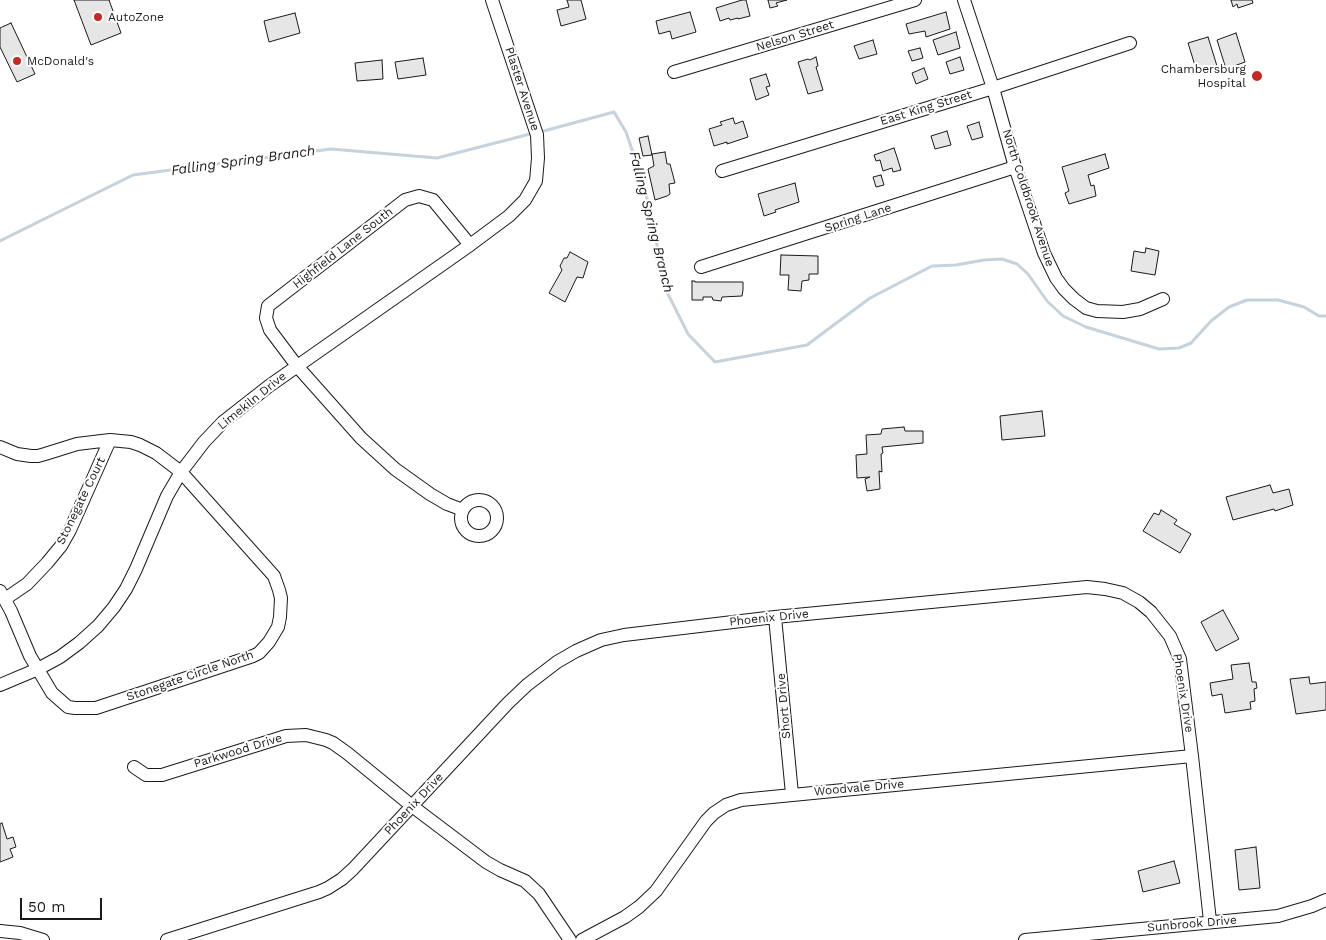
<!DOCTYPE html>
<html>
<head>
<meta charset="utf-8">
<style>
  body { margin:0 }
  #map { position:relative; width:1326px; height:940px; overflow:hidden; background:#fff; font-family:"Work Sans",sans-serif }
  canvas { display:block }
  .scale { position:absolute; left:20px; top:898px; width:82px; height:22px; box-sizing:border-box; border:2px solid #1a1a1a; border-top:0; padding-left:6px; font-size:15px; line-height:18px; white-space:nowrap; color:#1a1a1a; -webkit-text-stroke:4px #fff; paint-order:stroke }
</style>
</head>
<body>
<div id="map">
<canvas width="1326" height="940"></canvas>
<div class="scale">50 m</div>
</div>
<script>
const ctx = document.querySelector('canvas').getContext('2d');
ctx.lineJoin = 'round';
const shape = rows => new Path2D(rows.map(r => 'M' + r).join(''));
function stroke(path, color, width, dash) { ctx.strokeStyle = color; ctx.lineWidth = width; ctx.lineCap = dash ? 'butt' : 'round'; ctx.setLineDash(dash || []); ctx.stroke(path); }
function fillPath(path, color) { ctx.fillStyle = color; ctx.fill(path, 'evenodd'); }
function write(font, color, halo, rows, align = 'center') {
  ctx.font = font + ' "Work Sans",sans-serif'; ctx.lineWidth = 4; ctx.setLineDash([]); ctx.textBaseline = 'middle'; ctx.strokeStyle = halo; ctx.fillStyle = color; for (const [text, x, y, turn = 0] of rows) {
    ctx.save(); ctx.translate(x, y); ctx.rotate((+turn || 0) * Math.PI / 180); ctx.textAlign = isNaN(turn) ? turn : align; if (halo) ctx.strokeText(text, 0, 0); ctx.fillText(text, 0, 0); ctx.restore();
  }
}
const stream = shape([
  [540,132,614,112,626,132,644,185,667,292,688,334,715,362,807,345,870,298,932,266,956,265,984,260,1002,259,1017,264,1028,274,1047,301,1063,316,1086,327,1159,349,1179,348,1191,343,1211,321,1229,307,1247,300,1278,300,1304,307,1319,316,1326,316],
  [0,241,133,175,331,149,437,158,534,133]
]);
const building = shape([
  [74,0,109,0,121,33,91,45,74,0],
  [567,0,581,0,586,19,561,26,557,10,569,7,567,0],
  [742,0,746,0,750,16,738,19,738,18,730,20,729,18,720,21,716,8,742,0],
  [768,0,787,0,776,3,778,6,770,8,768,0],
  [1231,0,1252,0,1253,3,1238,8,1237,4,1233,7,1231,0],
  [690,12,696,32,672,39,670,31,659,34,656,21,690,12],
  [946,12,950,29,926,37,925,31,909,34,906,24,946,12],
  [295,13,300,33,269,42,264,21,295,13],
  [11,23,35,74,17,82,0,47,0,28,11,23],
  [956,32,960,48,938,55,933,40,956,32],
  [1236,33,1245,62,1226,69,1217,40,1236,33],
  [1208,37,1217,66,1197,72,1188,43,1208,37],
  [873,40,877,54,859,59,854,46,873,40],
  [920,48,923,58,912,61,908,51,920,48],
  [816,57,818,66,816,67,823,90,808,94,798,62,808,59,810,60,816,57],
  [960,57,964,70,950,74,946,62,960,57],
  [423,58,426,75,398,79,395,62,423,58],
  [382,60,383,79,357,81,355,63,382,60],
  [924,68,928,79,916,84,912,73,924,68],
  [766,74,770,86,766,87,769,95,756,100,750,79,766,74],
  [733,118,735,124,743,121,748,137,727,144,727,142,714,146,709,129,722,125,720,122,733,118],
  [979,122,983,137,972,140,967,126,979,122],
  [947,131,951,145,935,149,931,136,947,131],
  [648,136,652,155,643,156,639,138,648,136],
  [894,148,897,157,901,170,893,172,892,168,883,171,880,160,876,161,874,155,894,148],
  [665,152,667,164,670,164,675,183,669,184,670,194,667,196,655,200,648,169,654,166,652,154,665,152],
  [1105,154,1109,168,1088,175,1091,186,1094,185,1096,196,1069,204,1065,193,1069,191,1062,167,1105,154],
  [881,175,884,185,876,187,873,177,881,175],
  [795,183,799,202,775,210,776,212,764,216,758,194,795,183],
  [1146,248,1159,251,1155,275,1131,271,1134,251,1145,253,1146,248],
  [570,252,588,262,583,278,577,277,565,302,549,293,562,270,560,266,564,258,567,258,570,252],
  [781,255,818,256,818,274,809,274,809,280,802,281,801,291,788,290,789,275,780,275,781,255],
  [692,281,695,281,695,282,743,282,743,290,742,296,722,297,721,301,713,300,712,297,703,297,703,300,692,300,692,281],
  [1042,411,1045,436,1002,440,1000,416,1042,411],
  [904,427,905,431,923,431,923,443,882,447,883,453,881,454,882,472,879,471,880,489,867,491,865,479,870,477,857,478,856,455,867,454,866,435,881,434,882,429,904,427],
  [1270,485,1273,493,1289,489,1293,505,1275,511,1274,509,1233,520,1226,497,1270,485],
  [1161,510,1177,520,1174,524,1191,534,1180,553,1143,531,1154,513,1159,515,1161,510],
  [1223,610,1239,639,1216,651,1201,622,1223,610],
  [1249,663,1252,682,1256,682,1257,688,1254,689,1255,701,1250,702,1251,709,1225,713,1222,694,1212,696,1210,683,1233,679,1231,665,1249,663],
  [1309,677,1310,684,1326,682,1326,710,1296,714,1290,679,1309,677],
  [2,823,7,839,13,837,16,847,10,849,13,857,0,862,0,824,2,823],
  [1256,847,1260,888,1239,890,1235,850,1256,847],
  [1174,861,1180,883,1143,892,1138,871,1174,861]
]);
const minor = shape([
  [964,0,993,88,1015,167,1044,253,1056,278,1064,289,1074,299,1086,308,1097,311,1123,312,1140,309,1163,299],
  [674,72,915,0],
  [722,171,993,88,1130,43],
  [701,267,1015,167],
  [0,447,17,454,31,456,38,456,45,454,77,444,110,440,131,442,140,445,156,453,181,472,274,576,279,590,281,598,280,617,278,627,269,642,259,653,253,656,96,708,75,708,68,707,52,693,30,656,11,611,0,591],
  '461 518a18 18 0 1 1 36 0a18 18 0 1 1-36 0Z',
  [463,510,447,504,430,494,395,469,361,438,297,366,270,330,266,318,268,306,405,200,419,196,433,200,470,245],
  [5,599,27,584,47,563,61,546,70,530,110,440],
  [775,617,792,794],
  [0,685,38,669,60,657,79,643,98,626,114,607,126,589,136,569,167,496,181,472,204,442,223,422,269,386,470,245,509,216,525,200,536,181,538,158,537,135,492,0],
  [134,767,146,775,162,775,286,736,306,735,326,740,333,743,347,753,412,806,486,862,500,870,525,881,539,894,570,940],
  [0,931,20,933,43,940],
  [167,940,319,892,328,888,342,879,353,869,508,703,527,685,557,662,576,651,601,640,624,635,775,617,1087,587,1105,589,1123,593,1139,602,1151,612,1170,636,1180,659,1192,756,1210,921],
  [582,940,625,917,639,907,656,891,706,821,714,813,726,805,741,800,1192,756],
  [1025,940,1278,916,1312,906,1326,900]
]);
const markers = [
  [98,17,5,"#c62828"],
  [17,61,5,"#c62828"],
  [1257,76,6,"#c62828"]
];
const poiNames = [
  ["AutoZone",108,17],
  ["McDonald's",27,61],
  ["Chambersburg",1246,69,"right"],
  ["Hospital",1246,83,"right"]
];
const streetNames = [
  ["Nelson Street",795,36,-17],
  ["Plaster Avenue",522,89,72],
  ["East King Street",926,108,-17],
  ["North Coldbrook Avenue",1028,198,72],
  ["Spring Lane",858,218,-18],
  ["Highfield Lane South",343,248,-38],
  ["Limekiln Drive",252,401,-39],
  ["Stonegate Court",81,501,-64],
  ["Phoenix Drive",769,618,-6],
  ["Stonegate Circle North",190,676,-19],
  ["Phoenix Drive",1183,693,81],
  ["Short Drive",784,706,-95],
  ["Parkwood Drive",238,751,-17],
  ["Woodvale Drive",859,788,-5],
  ["Phoenix Drive",414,804,-47],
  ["Sunbrook Drive",1192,924,-5]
];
const waterNames = [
  ["Falling Spring Branch",243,161,-8],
  ["Falling Spring Branch",651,222,76]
];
stroke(stream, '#c6d2dc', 3);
fillPath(building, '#e6e6e6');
stroke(building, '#1a1a1a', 1);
stroke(minor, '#1a1a1a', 14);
stroke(minor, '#fff', 12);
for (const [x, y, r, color] of markers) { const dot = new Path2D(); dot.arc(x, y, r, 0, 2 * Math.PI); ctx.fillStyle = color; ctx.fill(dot); stroke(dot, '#fff', 2); }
write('12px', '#1a1a1a', '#fff', poiNames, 'left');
write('12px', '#1a1a1a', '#fff', streetNames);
write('italic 14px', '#1a1a1a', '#fff', waterNames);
</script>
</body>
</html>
